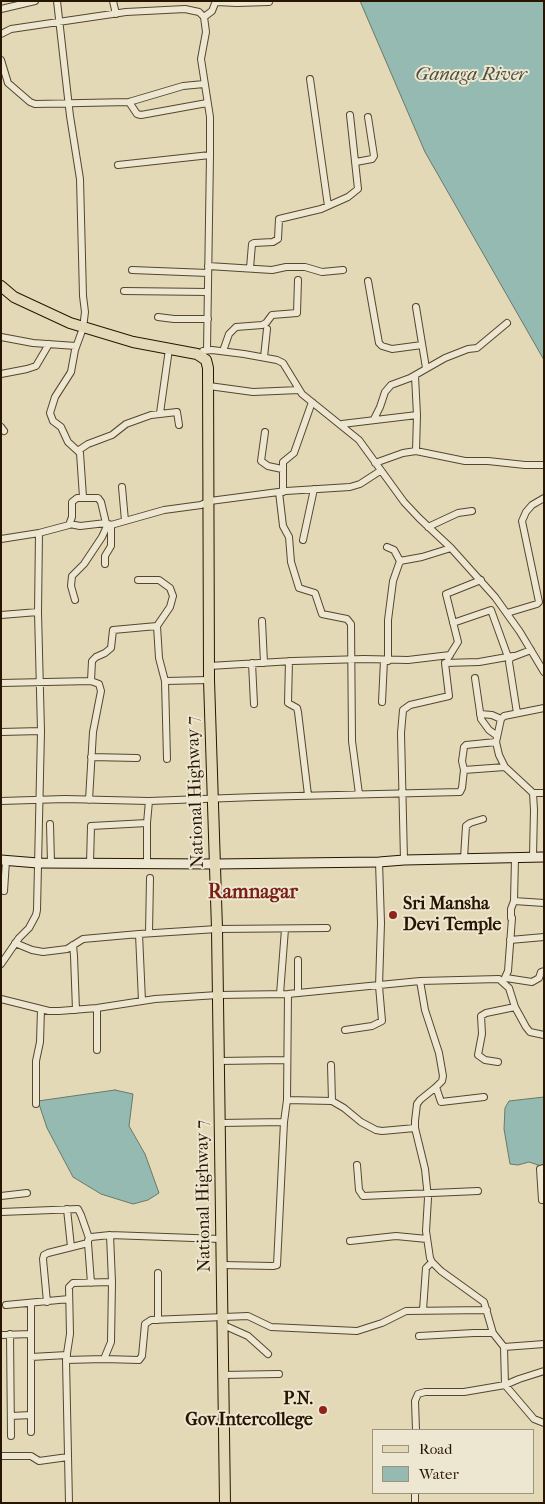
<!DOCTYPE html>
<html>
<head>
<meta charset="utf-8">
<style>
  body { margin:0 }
  #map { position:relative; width:545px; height:1504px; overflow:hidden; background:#e3d9b7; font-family:"IM FELL French Canon",serif }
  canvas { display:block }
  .frame { position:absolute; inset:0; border:2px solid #271500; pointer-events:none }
  .legend { position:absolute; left:372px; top:1429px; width:162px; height:65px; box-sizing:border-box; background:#ede6d0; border:1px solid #9e927d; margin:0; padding:6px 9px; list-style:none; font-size:15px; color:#271500 }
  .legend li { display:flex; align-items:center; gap:10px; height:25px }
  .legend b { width:25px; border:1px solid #9e927d }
</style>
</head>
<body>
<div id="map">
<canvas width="545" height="1504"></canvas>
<div class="frame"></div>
<ul class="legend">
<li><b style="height:6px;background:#e3d9b7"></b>Road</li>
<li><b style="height:14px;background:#95bab1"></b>Water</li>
</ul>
</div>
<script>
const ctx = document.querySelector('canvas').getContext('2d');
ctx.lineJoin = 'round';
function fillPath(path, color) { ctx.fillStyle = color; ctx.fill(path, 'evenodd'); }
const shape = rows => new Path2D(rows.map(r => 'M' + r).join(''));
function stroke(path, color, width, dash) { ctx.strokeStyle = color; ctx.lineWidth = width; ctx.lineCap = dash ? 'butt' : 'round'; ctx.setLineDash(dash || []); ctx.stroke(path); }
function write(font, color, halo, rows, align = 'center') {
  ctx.font = font + ' "IM FELL French Canon",serif'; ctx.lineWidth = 4; ctx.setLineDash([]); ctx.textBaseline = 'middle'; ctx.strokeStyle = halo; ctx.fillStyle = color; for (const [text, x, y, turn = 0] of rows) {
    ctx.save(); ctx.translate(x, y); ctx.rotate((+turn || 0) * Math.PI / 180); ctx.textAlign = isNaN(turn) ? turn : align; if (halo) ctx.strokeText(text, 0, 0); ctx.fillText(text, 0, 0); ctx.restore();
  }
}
const water = shape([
  [360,1,544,1,544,360,425,152,360,1],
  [115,1090,133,1094,129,1126,145,1154,159,1193,148,1200,133,1204,101,1194,73,1177,47,1128,38,1101,115,1090],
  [544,1097,544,1167,529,1162,518,1165,510,1164,504,1129,505,1108,509,1101,544,1097]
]);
const minor = shape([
  [57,1,70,116,80,179,83,296,85,312,83,328,75,350,71,372,55,397,50,413,53,421,61,427,68,442,80,453,83,497],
  [113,1,116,14],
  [216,2,237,3,269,2],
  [1,9,35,1],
  [204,17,212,11,216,1],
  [1,34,11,29,126,12,185,9,199,12,204,17,206,32,201,59,210,117,210,155,207,350],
  [1,60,8,83,30,102,35,104,129,102,183,86,204,84],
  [310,79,328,206],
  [129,102,137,114,141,115,207,103],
  [356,162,372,159,374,156,368,117],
  [118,165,210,155],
  [208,266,272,270,286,267,305,267,322,272,343,270],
  [250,268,252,244,254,243,273,242,278,239,279,219,321,209,348,197,358,189,350,115],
  [132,270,208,273],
  [368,281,375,321,379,343,382,346,392,349,422,345],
  [124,291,208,292],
  [416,307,426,368],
  [158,317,174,319,208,319],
  [1,337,33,343,76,346],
  [203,351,212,350,244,354,277,360,283,363,302,394,359,440,404,502,419,518,451,548,495,597,520,632,544,672],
  [223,351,229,334,236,327,262,325,266,323,272,315,297,313,298,280],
  [264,357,267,329],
  [1,374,27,369,36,366,49,344],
  [415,376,417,415],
  [209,386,253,392,299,390],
  [160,413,169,349],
  [374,419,380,407,385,392,391,385,410,378,445,358,468,349,477,348,507,323],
  [342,424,417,415,416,451],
  [1,427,4,431],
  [265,432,261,461,268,466,282,469],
  [79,450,88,444,112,435,126,424,151,415,177,412,179,425],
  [375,463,403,453,416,451,465,461,488,461,525,465,544,465],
  [122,487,125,521],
  [279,492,283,526,289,537,291,562,299,588,315,593,322,614,347,619,351,624,352,741,359,794],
  [283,492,283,462,294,453,312,402],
  [70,524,80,526,106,523],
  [428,527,458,513,472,511],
  [1,539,39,533,69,525,72,517,72,502,77,498,98,498,101,502,106,523,111,525,164,510,201,505,210,501,286,491,350,487,360,484,380,471],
  [303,540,314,489],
  [387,547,394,550,400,561,422,557,451,548],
  [105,564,105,556,111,546,111,525],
  [138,580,159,580,170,588,173,596,170,607,157,626,159,658,165,681,167,759],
  [75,600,71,586,72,576,84,564,102,537,108,524],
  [507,613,537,604,539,602,522,521,526,512,532,505,544,498],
  [1,615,38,612],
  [262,621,264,663],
  [453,623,491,610,508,657],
  [448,658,458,642,446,594,481,580],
  [289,661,288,703,297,708,298,712,308,795],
  [388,661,388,620,393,581,400,561],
  [252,663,254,704],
  [209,666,293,661,364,659,408,660,450,655],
  [475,678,481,719,489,730,496,735],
  [91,681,92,661,96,657,105,653,111,648,113,630,157,626],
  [165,681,209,680],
  [1,683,91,681,99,684,101,691,93,732,89,800],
  [382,702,384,660],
  [517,713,509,662,510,658,531,650],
  [480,714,492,715,501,719],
  [1,732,41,731],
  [91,757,137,758],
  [464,770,462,761,464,747,466,745,496,742],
  [533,793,544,793],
  [1,801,65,799,149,801,256,797,460,792,462,788,464,770,505,767],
  [50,824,51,863],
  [533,856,534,810,533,793,505,767,499,755,496,742,501,719,504,716,544,708],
  [464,858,466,826,470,823,483,819],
  [404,860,401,733,403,710,410,705,449,696,445,663,479,662,513,656],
  [90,863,91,826,147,823],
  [147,863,147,823,149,801],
  [4,891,6,861],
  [514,901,544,903],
  [149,933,150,878],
  [139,934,142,1001],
  [510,940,544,937],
  [15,943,32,950,43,952,67,949,83,939,139,934,217,929,327,928],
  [73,945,74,956,76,1010],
  [298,960,298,993],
  [1,964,19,938,29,928,36,915,37,910,41,731,38,612,39,533],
  [506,978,532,982,539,978,541,972,544,971],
  [420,981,425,1010,439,1053,443,1076,442,1081,436,1087,420,1100,417,1104,415,1121,415,1128,425,1169,428,1198,426,1231,430,1258,432,1262,441,1271,484,1302,493,1333,504,1347,505,1385,534,1419,544,1423],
  [503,982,508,971,512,918,511,918,511,909,514,901,515,858],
  [280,994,285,929],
  [1,999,49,1011,59,1011,97,1008,155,999,218,995,288,994,420,981,499,979,509,988,515,1007,526,1027,530,1032,544,1035],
  [345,1030,372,1026,382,1021,379,986,381,923,379,862],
  [97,1050,97,1008],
  [219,1061,286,1060],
  [498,1062,485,1060,478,1055,482,1034,481,1016,486,1013,515,1007],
  [331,1065,332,1101],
  [436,1087,441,1102,484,1097],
  [287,1100,332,1101,344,1108,361,1122,376,1130,382,1131,415,1128],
  [36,1104,36,1061,40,1042,41,1009],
  [220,1123,284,1122],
  [357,1165,359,1190,363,1196,478,1191],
  [544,1168,540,1169,542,1200,544,1200],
  [1,1196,27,1193],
  [67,1209,71,1247],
  [1,1212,78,1209,81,1215,89,1238],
  [350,1241,396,1236,427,1239],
  [222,1265,273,1266,277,1265,284,1122,287,1100,288,994],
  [158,1273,158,1320],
  [91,1283,88,1243,88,1240,91,1237,110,1235,221,1239],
  [47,1302,43,1259,44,1255,48,1253,88,1243],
  [31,1304,31,1432],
  [6,1305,69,1299],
  [423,1310,426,1268,432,1262],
  [221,1324,248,1336,268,1354],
  [10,1334,11,1436],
  [1,1335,31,1334],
  [419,1336,474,1333,493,1333],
  [504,1347,544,1344],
  [31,1357,67,1355],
  [104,1359,111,1342,112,1282,110,1235],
  [66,1360,104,1359,139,1360,142,1356,145,1324,151,1320,248,1316,271,1327,357,1331,382,1323,406,1311,487,1310],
  [222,1375,279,1374],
  [11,1416,31,1415],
  [416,1430,415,1401,418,1394,425,1392,464,1392,505,1385,519,1379,544,1371],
  [1,1456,31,1456,39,1461,68,1457],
  [69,1503,66,1360,70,1334,69,1287,73,1283,112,1282],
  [415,1503,415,1493]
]);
const secondary = shape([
  [1,860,38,863,215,864,379,862,404,860,544,857]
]);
const primary = shape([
  [1,286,14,297,70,323,133,342,197,354,206,360,208,368,209,680,217,929,225,1503]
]);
const markers = [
  [393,915,5,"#8f2418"],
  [323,1410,5,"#8f2418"]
];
const streetNames = [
  ["National Highway 7",196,792,-92],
  ["National Highway 7",204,1196,-91]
];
const poiNames = [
  ["Sri Mansha",403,905],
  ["Devi Temple",403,926],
  ["P.N.",313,1400,"right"],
  ["Gov.Intercollege",313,1421,"right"]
];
const waterNames = [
  ["Ganaga River",471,75]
];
const quarterNames = [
  ["Ramnagar",253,893]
];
fillPath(water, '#95bab1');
stroke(water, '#69786a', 1);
stroke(minor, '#56462e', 8);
stroke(secondary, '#271500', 11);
stroke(primary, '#271500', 12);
stroke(minor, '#ede6d0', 6);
stroke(secondary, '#ede6d0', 9);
stroke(primary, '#e3d9b7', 10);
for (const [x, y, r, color] of markers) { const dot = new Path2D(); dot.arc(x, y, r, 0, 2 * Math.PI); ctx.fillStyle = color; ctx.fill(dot); stroke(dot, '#ede6d0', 2); }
write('18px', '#271500', '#ede6d0', streetNames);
write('bold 18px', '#271500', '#ede6d0', poiNames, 'left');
write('italic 19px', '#4e4f3e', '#ede6d0', waterNames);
write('bold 20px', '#7a1f14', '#ede6d0', quarterNames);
</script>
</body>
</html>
